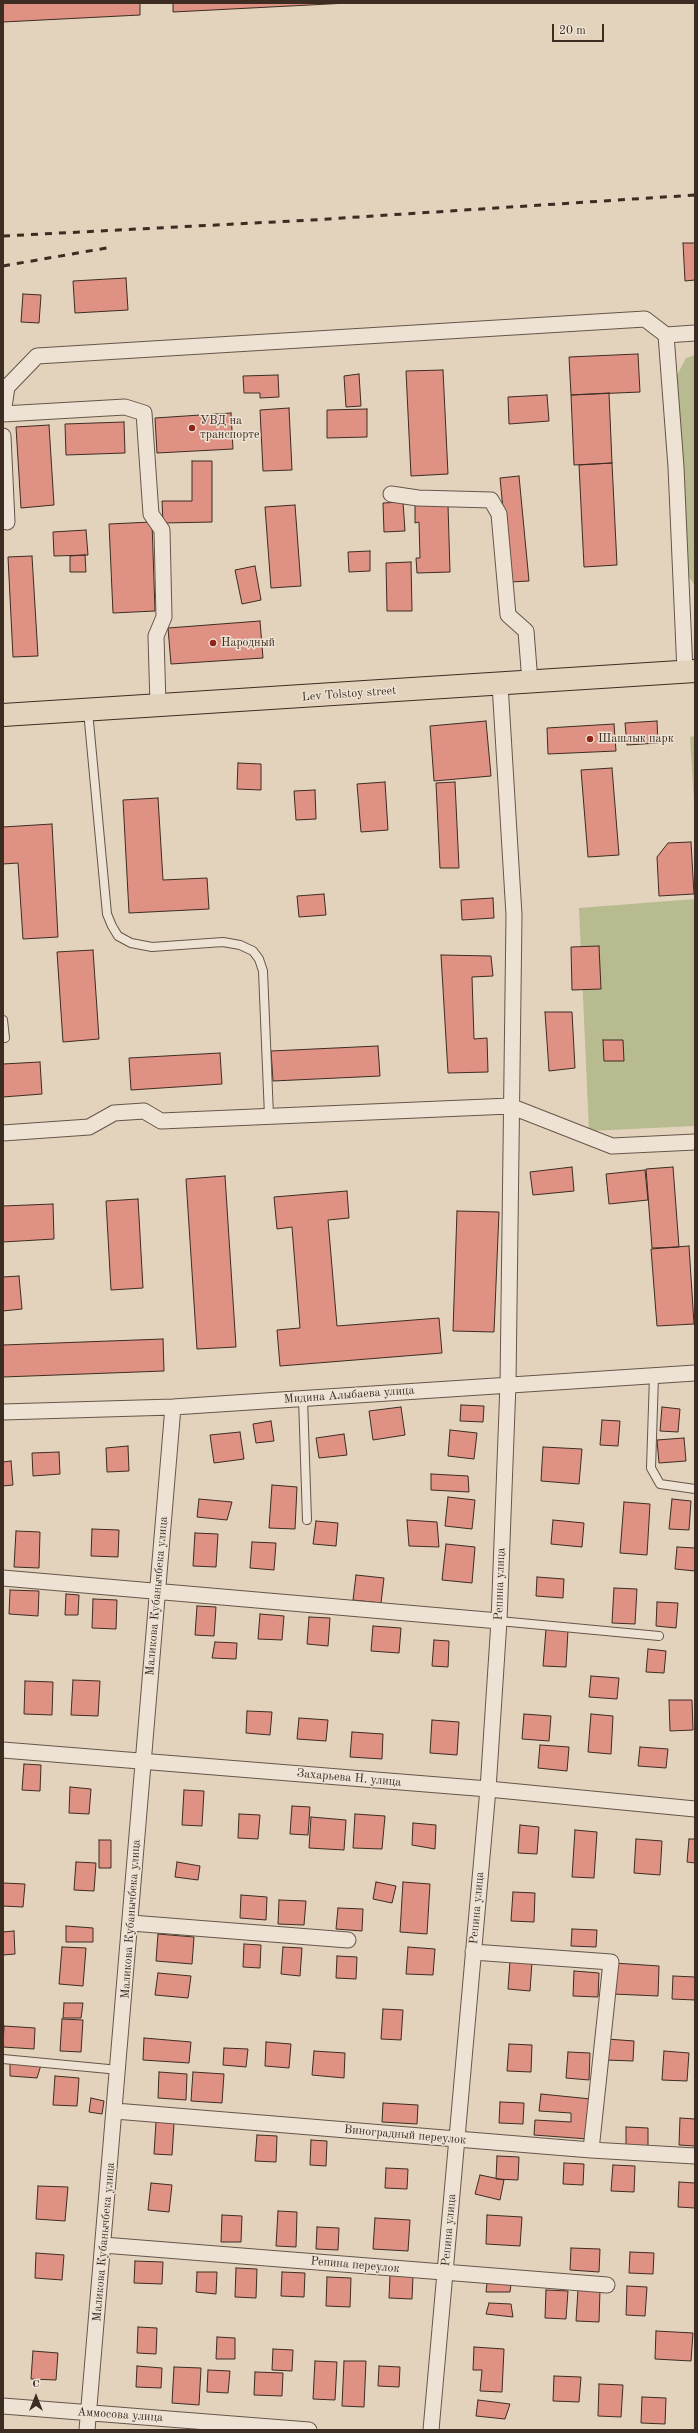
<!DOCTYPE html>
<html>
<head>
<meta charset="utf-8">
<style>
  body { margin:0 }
  #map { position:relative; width:698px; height:2433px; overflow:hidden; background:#e3d3bd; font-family:"Old Standard TT",serif }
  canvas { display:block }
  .frame { position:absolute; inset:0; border:4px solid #3d2c22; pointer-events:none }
  .north { position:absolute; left:16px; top:2377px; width:40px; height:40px; -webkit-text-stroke:3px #ede2d4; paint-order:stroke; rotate:0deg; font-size:11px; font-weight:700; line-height:16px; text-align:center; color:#3d2c22 }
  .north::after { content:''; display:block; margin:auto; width:14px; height:18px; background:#3d2c22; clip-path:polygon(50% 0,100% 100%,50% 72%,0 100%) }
  .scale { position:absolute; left:552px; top:24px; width:52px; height:18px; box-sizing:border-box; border:2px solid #3d2c22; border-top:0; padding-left:5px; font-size:12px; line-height:14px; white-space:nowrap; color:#3d2c22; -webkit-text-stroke:3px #ede2d4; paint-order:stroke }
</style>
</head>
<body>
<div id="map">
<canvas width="698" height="2433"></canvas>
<div class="frame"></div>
<div class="north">С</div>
<div class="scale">20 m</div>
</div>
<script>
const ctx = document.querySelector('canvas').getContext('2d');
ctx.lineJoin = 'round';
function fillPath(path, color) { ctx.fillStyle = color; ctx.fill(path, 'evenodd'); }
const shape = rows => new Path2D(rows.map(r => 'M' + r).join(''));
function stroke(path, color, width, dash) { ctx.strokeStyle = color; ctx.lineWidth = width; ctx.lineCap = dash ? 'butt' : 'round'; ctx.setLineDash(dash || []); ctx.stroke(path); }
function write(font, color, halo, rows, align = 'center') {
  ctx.font = font + ' "Old Standard TT",serif'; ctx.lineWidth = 3; ctx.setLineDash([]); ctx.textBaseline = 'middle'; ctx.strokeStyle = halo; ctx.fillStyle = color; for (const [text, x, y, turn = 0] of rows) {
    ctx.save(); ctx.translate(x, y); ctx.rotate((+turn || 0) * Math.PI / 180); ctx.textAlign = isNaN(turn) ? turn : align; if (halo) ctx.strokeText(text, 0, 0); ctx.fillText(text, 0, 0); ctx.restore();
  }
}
const green = shape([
  [695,355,695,586,689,577,675,379,686,358],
  [695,736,695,819,690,737],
  [695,899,695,1126,589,1131,579,908]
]);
const building = shape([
  [3,3,140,3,140,15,3,22,3,3],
  [173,3,348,3,173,12,173,3],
  [683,243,695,243,695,280,685,281,683,243],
  [126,278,128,310,75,313,73,281,126,278],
  [23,294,41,295,39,323,21,322,23,294],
  [638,354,640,392,571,395,569,357,638,354],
  [443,370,448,474,411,476,406,371,443,370],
  [359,374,361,406,346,407,344,376,359,374],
  [278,375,279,397,260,398,260,393,244,393,243,376,278,375],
  [609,393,612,463,574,465,571,395,609,393],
  [547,395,549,421,509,424,508,397,547,395],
  [289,408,292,470,263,471,260,410,289,408],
  [367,409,367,437,327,438,327,410,367,409],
  [231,413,233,449,157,453,155,418,231,413],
  [124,422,125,453,66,455,65,424,124,422],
  [49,425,54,505,21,508,16,427,49,425],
  [192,461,212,461,212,522,163,523,162,501,192,501,192,461],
  [612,463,617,565,584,567,579,465,612,463],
  [519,476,529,581,510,582,500,478,519,476],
  [403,502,405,531,384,532,383,503,403,502],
  [295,505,301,586,271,588,265,507,295,505],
  [415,505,448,505,450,572,417,573,416,558,420,558,419,522,415,523,415,505],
  [152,522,155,611,113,613,109,524,152,522],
  [86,530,88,555,54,556,53,532,86,530],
  [370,551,370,571,349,572,348,552,370,551],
  [85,555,86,572,70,572,70,556,85,555],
  [32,556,38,656,13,657,8,557,32,556],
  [411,562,412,611,387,611,386,563,411,562],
  [255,566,261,600,242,604,235,570,255,566],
  [260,621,263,658,171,664,168,628,260,621],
  [486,721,491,776,434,781,430,726,486,721],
  [657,721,658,743,627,745,625,723,657,721],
  [614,724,616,751,548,754,547,728,614,724],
  [238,763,261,764,261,790,237,789,238,763],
  [612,768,619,855,588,857,581,770,612,768],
  [385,782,388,830,361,832,357,784,385,782],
  [455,782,459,868,440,868,436,783,455,782],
  [315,790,316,819,296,820,294,791,315,790],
  [158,798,163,880,207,878,209,909,129,913,123,800,158,798],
  [52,824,58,937,23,939,18,863,3,864,3,827,52,824],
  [691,842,694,894,659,896,657,857,668,843,691,842],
  [324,894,326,915,299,917,297,896,324,894],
  [493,898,494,918,462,920,461,900,493,898],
  [599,946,601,989,572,990,571,947,599,946],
  [93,950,99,1039,63,1042,57,952,93,950],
  [441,955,491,956,493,976,472,977,474,1039,487,1038,488,1072,448,1073,441,955],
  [545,1012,572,1012,575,1068,549,1071,545,1012],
  [603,1040,623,1040,624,1061,604,1061,603,1040],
  [378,1046,380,1076,273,1081,271,1051,378,1046],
  [220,1053,222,1084,131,1090,129,1058,220,1053],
  [40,1062,42,1094,3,1097,3,1064,40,1062],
  [572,1167,574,1191,533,1195,530,1172,572,1167],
  [673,1167,679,1247,652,1248,646,1169,673,1167],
  [645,1170,648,1200,609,1204,606,1174,645,1170],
  [225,1176,236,1347,197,1349,186,1179,225,1176],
  [347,1191,349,1218,328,1220,337,1326,439,1318,442,1353,280,1366,277,1330,300,1328,292,1227,277,1229,274,1197,347,1191],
  [138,1199,143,1288,111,1290,106,1201,138,1199],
  [53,1204,54,1239,3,1242,3,1206,53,1204],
  [457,1211,499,1212,494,1332,453,1331,457,1211],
  [689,1246,694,1324,657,1326,651,1249,689,1246],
  [19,1276,22,1309,3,1311,3,1277,19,1276],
  [163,1339,164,1371,3,1377,3,1345,163,1339],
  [461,1405,484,1406,483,1422,460,1421,461,1405],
  [401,1407,405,1435,373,1440,369,1411,401,1407],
  [662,1407,680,1409,678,1432,660,1431,662,1407],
  [602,1420,620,1421,618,1446,600,1445,602,1420],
  [271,1421,274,1441,256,1443,253,1424,271,1421],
  [450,1430,477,1433,474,1459,448,1456,450,1430],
  [240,1432,244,1459,214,1463,210,1435,240,1432],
  [344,1434,347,1455,319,1458,316,1438,344,1434],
  [684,1438,686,1461,659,1463,657,1440,684,1438],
  [128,1446,129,1471,107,1472,106,1448,128,1446],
  [543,1447,582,1449,579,1484,541,1481,543,1447],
  [59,1452,60,1474,33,1476,32,1453,59,1452],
  [11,1461,13,1485,3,1486,3,1462,11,1461],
  [431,1474,468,1476,469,1492,431,1490,431,1474],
  [272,1485,297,1487,295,1529,269,1528,272,1485],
  [448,1497,475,1500,472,1529,445,1526,448,1497],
  [199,1499,232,1502,227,1520,197,1517,199,1499],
  [672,1499,691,1501,689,1530,669,1529,672,1499],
  [624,1502,650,1504,647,1555,620,1553,624,1502],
  [407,1520,437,1522,439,1547,409,1546,407,1520],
  [553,1520,584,1523,582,1547,551,1544,553,1520],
  [316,1521,338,1523,336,1546,313,1544,316,1521],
  [92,1529,119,1530,118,1557,91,1556,92,1529],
  [16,1531,40,1532,39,1568,14,1567,16,1531],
  [195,1533,218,1534,216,1567,193,1566,195,1533],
  [252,1542,276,1543,274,1570,250,1568,252,1542],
  [446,1544,475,1547,472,1583,442,1580,446,1544],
  [677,1547,695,1548,695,1571,675,1569,677,1547],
  [356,1575,384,1578,381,1603,353,1600,356,1575],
  [537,1577,564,1579,563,1598,536,1596,537,1577],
  [614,1588,637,1589,635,1624,612,1623,614,1588],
  [10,1590,39,1591,38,1616,9,1614,10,1590],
  [66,1594,79,1595,78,1615,65,1615,66,1594],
  [93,1599,117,1600,116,1629,92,1628,93,1599],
  [657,1602,678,1603,676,1628,656,1626,657,1602],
  [197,1606,216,1607,214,1636,195,1635,197,1606],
  [260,1614,284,1616,282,1640,258,1639,260,1614],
  [309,1617,330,1618,328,1646,307,1644,309,1617],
  [373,1626,401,1628,399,1653,371,1651,373,1626],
  [546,1629,568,1630,566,1667,543,1666,546,1629],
  [434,1640,449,1641,448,1667,432,1666,434,1640],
  [215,1642,237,1643,236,1659,212,1658,215,1642],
  [648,1649,666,1651,664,1673,646,1672,648,1649],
  [591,1676,619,1678,617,1699,589,1697,591,1676],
  [73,1680,100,1681,98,1716,71,1715,73,1680],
  [25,1681,53,1682,52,1715,24,1714,25,1681],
  [669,1700,692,1700,693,1730,670,1731,669,1700],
  [247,1711,272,1712,270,1735,246,1733,247,1711],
  [524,1714,551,1716,549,1741,522,1739,524,1714],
  [591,1714,613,1716,611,1754,588,1752,591,1714],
  [299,1718,328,1720,326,1741,297,1739,299,1718],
  [432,1720,459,1722,457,1755,430,1753,432,1720],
  [352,1732,383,1734,382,1759,350,1757,352,1732],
  [540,1745,569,1747,567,1771,538,1768,540,1745],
  [640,1747,668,1749,666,1768,638,1766,640,1747],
  [24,1764,41,1765,40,1791,22,1790,24,1764],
  [70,1787,91,1789,89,1814,69,1813,70,1787],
  [184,1790,204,1791,202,1826,182,1825,184,1790],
  [292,1806,310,1807,308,1835,290,1834,292,1806],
  [239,1814,260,1815,258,1839,238,1838,239,1814],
  [355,1814,385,1816,382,1849,353,1848,355,1814],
  [311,1817,346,1820,344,1850,309,1848,311,1817],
  [413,1823,436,1825,435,1849,412,1845,413,1823],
  [520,1825,539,1827,537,1854,518,1853,520,1825],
  [575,1830,597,1832,594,1878,572,1877,575,1830],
  [636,1839,662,1841,660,1875,634,1873,636,1839],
  [689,1839,695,1839,695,1863,687,1862,689,1839],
  [99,1840,111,1840,111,1868,99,1868,99,1840],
  [76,1862,96,1863,94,1891,74,1890,76,1862],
  [177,1862,200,1866,198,1880,175,1877,177,1862],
  [376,1882,396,1886,392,1903,373,1899,376,1882],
  [403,1882,430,1884,427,1934,400,1932,403,1882],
  [3,1883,25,1884,23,1907,3,1906,3,1883],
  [513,1892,535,1893,534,1922,511,1921,513,1892],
  [241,1895,267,1897,266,1920,240,1918,241,1895],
  [279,1900,306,1901,304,1925,278,1924,279,1900],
  [338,1908,363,1909,362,1931,336,1929,338,1908],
  [66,1926,93,1928,93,1942,66,1942,66,1926],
  [572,1929,597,1930,596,1947,571,1946,572,1929],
  [14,1931,15,1954,3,1955,3,1932,14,1931],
  [158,1934,194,1937,192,1964,156,1961,158,1934],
  [244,1944,261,1945,260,1968,243,1967,244,1944],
  [62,1947,86,1948,83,1986,59,1984,62,1947],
  [283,1947,302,1948,300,1976,281,1974,283,1947],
  [408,1947,435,1949,433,1975,406,1974,408,1947],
  [337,1956,357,1957,356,1979,336,1978,337,1956],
  [510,1961,532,1962,530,1991,508,1989,510,1961],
  [614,1963,659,1966,658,1996,613,1994,614,1963],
  [574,1971,599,1973,598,1997,573,1996,574,1971],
  [158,1973,191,1976,188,1998,155,1995,158,1973],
  [673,1976,695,1977,695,2000,672,1999,673,1976],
  [64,2003,83,2003,81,2018,63,2018,64,2003],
  [383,2009,403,2010,401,2040,381,2039,383,2009],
  [62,2019,83,2020,81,2052,60,2051,62,2019],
  [4,2026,35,2028,34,2049,3,2047,4,2026],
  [144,2038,191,2042,189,2063,143,2060,144,2038],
  [607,2039,634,2041,633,2061,606,2060,607,2039],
  [266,2042,291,2044,289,2068,265,2066,266,2042],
  [509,2044,532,2045,531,2072,507,2071,509,2044],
  [224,2048,248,2049,246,2067,223,2065,224,2048],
  [314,2051,345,2053,344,2078,312,2075,314,2051],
  [664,2051,689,2053,687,2081,662,2080,664,2051],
  [568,2052,590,2053,589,2080,566,2078,568,2052],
  [10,2062,41,2065,37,2078,10,2076,10,2062],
  [159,2072,187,2074,186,2100,158,2098,159,2072],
  [193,2072,224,2074,222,2103,191,2101,193,2072],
  [55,2076,79,2078,77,2106,53,2105,55,2076],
  [541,2094,591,2099,588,2139,534,2135,535,2120,571,2122,571,2113,539,2111,541,2094],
  [91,2098,104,2101,102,2114,89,2112,91,2098],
  [500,2102,524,2103,523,2124,499,2123,500,2102],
  [383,2103,418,2105,417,2124,382,2122,383,2103],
  [680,2118,695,2119,695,2146,679,2145,680,2118],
  [156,2122,174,2123,172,2155,154,2154,156,2122],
  [626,2127,648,2128,648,2147,626,2146,626,2127],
  [257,2135,277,2136,276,2162,255,2161,257,2135],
  [311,2140,327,2141,326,2166,310,2165,311,2140],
  [497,2156,519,2157,518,2180,496,2179,497,2156],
  [564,2163,584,2164,583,2185,563,2184,564,2163],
  [613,2165,635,2166,634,2192,611,2191,613,2165],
  [386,2168,408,2169,407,2189,385,2188,386,2168],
  [480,2175,504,2180,500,2200,475,2194,480,2175],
  [679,2182,695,2183,695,2208,678,2207,679,2182],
  [151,2183,172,2185,169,2212,148,2210,151,2183],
  [38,2186,68,2187,65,2221,36,2219,38,2186],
  [278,2211,297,2212,296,2247,276,2246,278,2211],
  [222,2215,242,2216,241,2242,221,2242,222,2215],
  [487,2215,522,2217,520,2246,486,2244,487,2215],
  [375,2218,410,2220,408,2251,373,2249,375,2218],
  [317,2227,339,2228,338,2250,316,2249,317,2227],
  [571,2248,600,2249,599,2272,570,2270,571,2248],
  [630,2252,654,2253,653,2274,629,2273,630,2252],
  [36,2253,64,2255,62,2280,35,2278,36,2253],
  [135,2261,163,2262,162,2284,134,2283,135,2261],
  [236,2268,257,2269,256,2298,235,2297,236,2268],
  [197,2272,217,2272,216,2294,196,2292,197,2272],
  [282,2272,305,2273,304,2297,281,2296,282,2272],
  [390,2275,413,2276,412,2299,389,2298,390,2275],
  [327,2277,351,2278,350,2307,326,2306,327,2277],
  [487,2283,511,2284,510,2292,486,2292,487,2283],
  [627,2286,647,2287,645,2316,626,2315,627,2286],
  [546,2290,568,2291,566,2319,545,2318,546,2290],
  [578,2290,600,2290,599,2322,576,2321,578,2290],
  [489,2303,511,2304,513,2317,486,2314,489,2303],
  [138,2327,157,2328,156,2354,137,2353,138,2327],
  [656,2331,693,2333,691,2361,655,2359,656,2331],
  [217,2337,235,2338,235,2359,216,2359,217,2337],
  [474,2347,504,2349,502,2392,480,2391,482,2370,473,2370,474,2347],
  [273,2349,293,2350,292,2371,272,2370,273,2349],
  [33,2351,58,2353,56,2380,31,2379,33,2351],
  [315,2361,337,2362,335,2400,313,2399,315,2361],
  [344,2361,366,2361,364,2407,342,2406,344,2361],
  [137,2366,162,2368,161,2388,136,2387,137,2366],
  [379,2366,400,2367,399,2387,378,2386,379,2366],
  [174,2367,201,2368,199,2405,172,2403,174,2367],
  [208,2370,230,2371,228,2393,207,2392,208,2370],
  [255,2372,283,2373,282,2396,254,2395,255,2372],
  [554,2376,581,2377,579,2402,553,2401,554,2376],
  [599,2384,623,2385,621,2417,598,2416,599,2384],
  [642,2397,666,2398,665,2424,641,2423,642,2397],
  [478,2400,510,2404,505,2419,476,2416,478,2400]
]);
const service = shape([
  [88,711,107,914,112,926,118,936,131,943,152,947,223,942,240,945,253,951,259,959,263,971,269,1116],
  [3,1020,5,1038,3,1038],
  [654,1376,651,1468,660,1484,695,1489],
  [303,1398,307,1520],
  [499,1621,659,1636],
  [3,2059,119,2070]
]);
const minor = shape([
  [3,414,7,387,37,356,645,319,666,335],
  [3,414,125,407,144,413,151,514,162,530,164,617,156,636,158,705],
  [3,436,7,522],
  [391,494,418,498,491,500,499,514,508,615,526,631,530,682],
  [685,672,676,467,666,335,695,333],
  [3,1133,89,1127,114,1113,144,1111,161,1121,510,1106,612,1146,695,1142],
  [3,1412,173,1407,695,1373],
  [3,1578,499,1621],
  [3,1750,488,1789,695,1809],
  [131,1923,348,1940],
  [473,1952,611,1962,591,2150],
  [115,2111,591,2150,695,2156],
  [103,2245,607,2285],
  [3,2406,309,2430],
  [87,2430,173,1407],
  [431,2430,488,1789,499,1621,508,1384,514,915,500,684]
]);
const primary = shape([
  [3,715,695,671]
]);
const rail = shape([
  [3,236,312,220,695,195],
  [3,266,112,247]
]);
const markers = [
  [192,428,4,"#8f2418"],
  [213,643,4,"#8f2418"],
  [590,739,4,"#8f2418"]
];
const poiNames = [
  ["УВД на",200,421],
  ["транспорте",200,435],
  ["Народный",221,643],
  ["Шашлык парк",598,739]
];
const streetNames = [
  ["Lev Tolstoy street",349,694,-4],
  ["Мидина Алыбаева улица",349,1395,-4],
  ["Репина улица",500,1584,-88],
  ["Маликова Кубанычбека улица",157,1596,-85],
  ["Захарьева Н. улица",349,1778,5],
  ["Репина улица",477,1908,-85],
  ["Маликова Кубанычбека улица",131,1919,-86],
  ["Виноградный переулок",405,2135,5],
  ["Репина улица",449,2230,-85],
  ["Маликова Кубанычбека улица",104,2242,-85],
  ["Репина переулок",355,2265,5],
  ["Аммосова улица",120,2415,4]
];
fillPath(green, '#b7bb8f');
fillPath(building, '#df9184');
stroke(building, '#3d2c22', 1);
stroke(service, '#665649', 10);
stroke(minor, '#665649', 17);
stroke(primary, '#3d2c22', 24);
stroke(service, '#ede2d4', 8);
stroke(minor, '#ede2d4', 15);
stroke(primary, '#e3d3bd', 22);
stroke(rail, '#3d2c22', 3, [7, 7]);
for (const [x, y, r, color] of markers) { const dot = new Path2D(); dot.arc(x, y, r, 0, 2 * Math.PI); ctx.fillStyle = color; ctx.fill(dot); stroke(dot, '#ede2d4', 1.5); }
write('12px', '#3d2c22', '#ede2d4', poiNames, 'left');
write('12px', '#3d2c22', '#ede2d4', streetNames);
</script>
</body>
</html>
